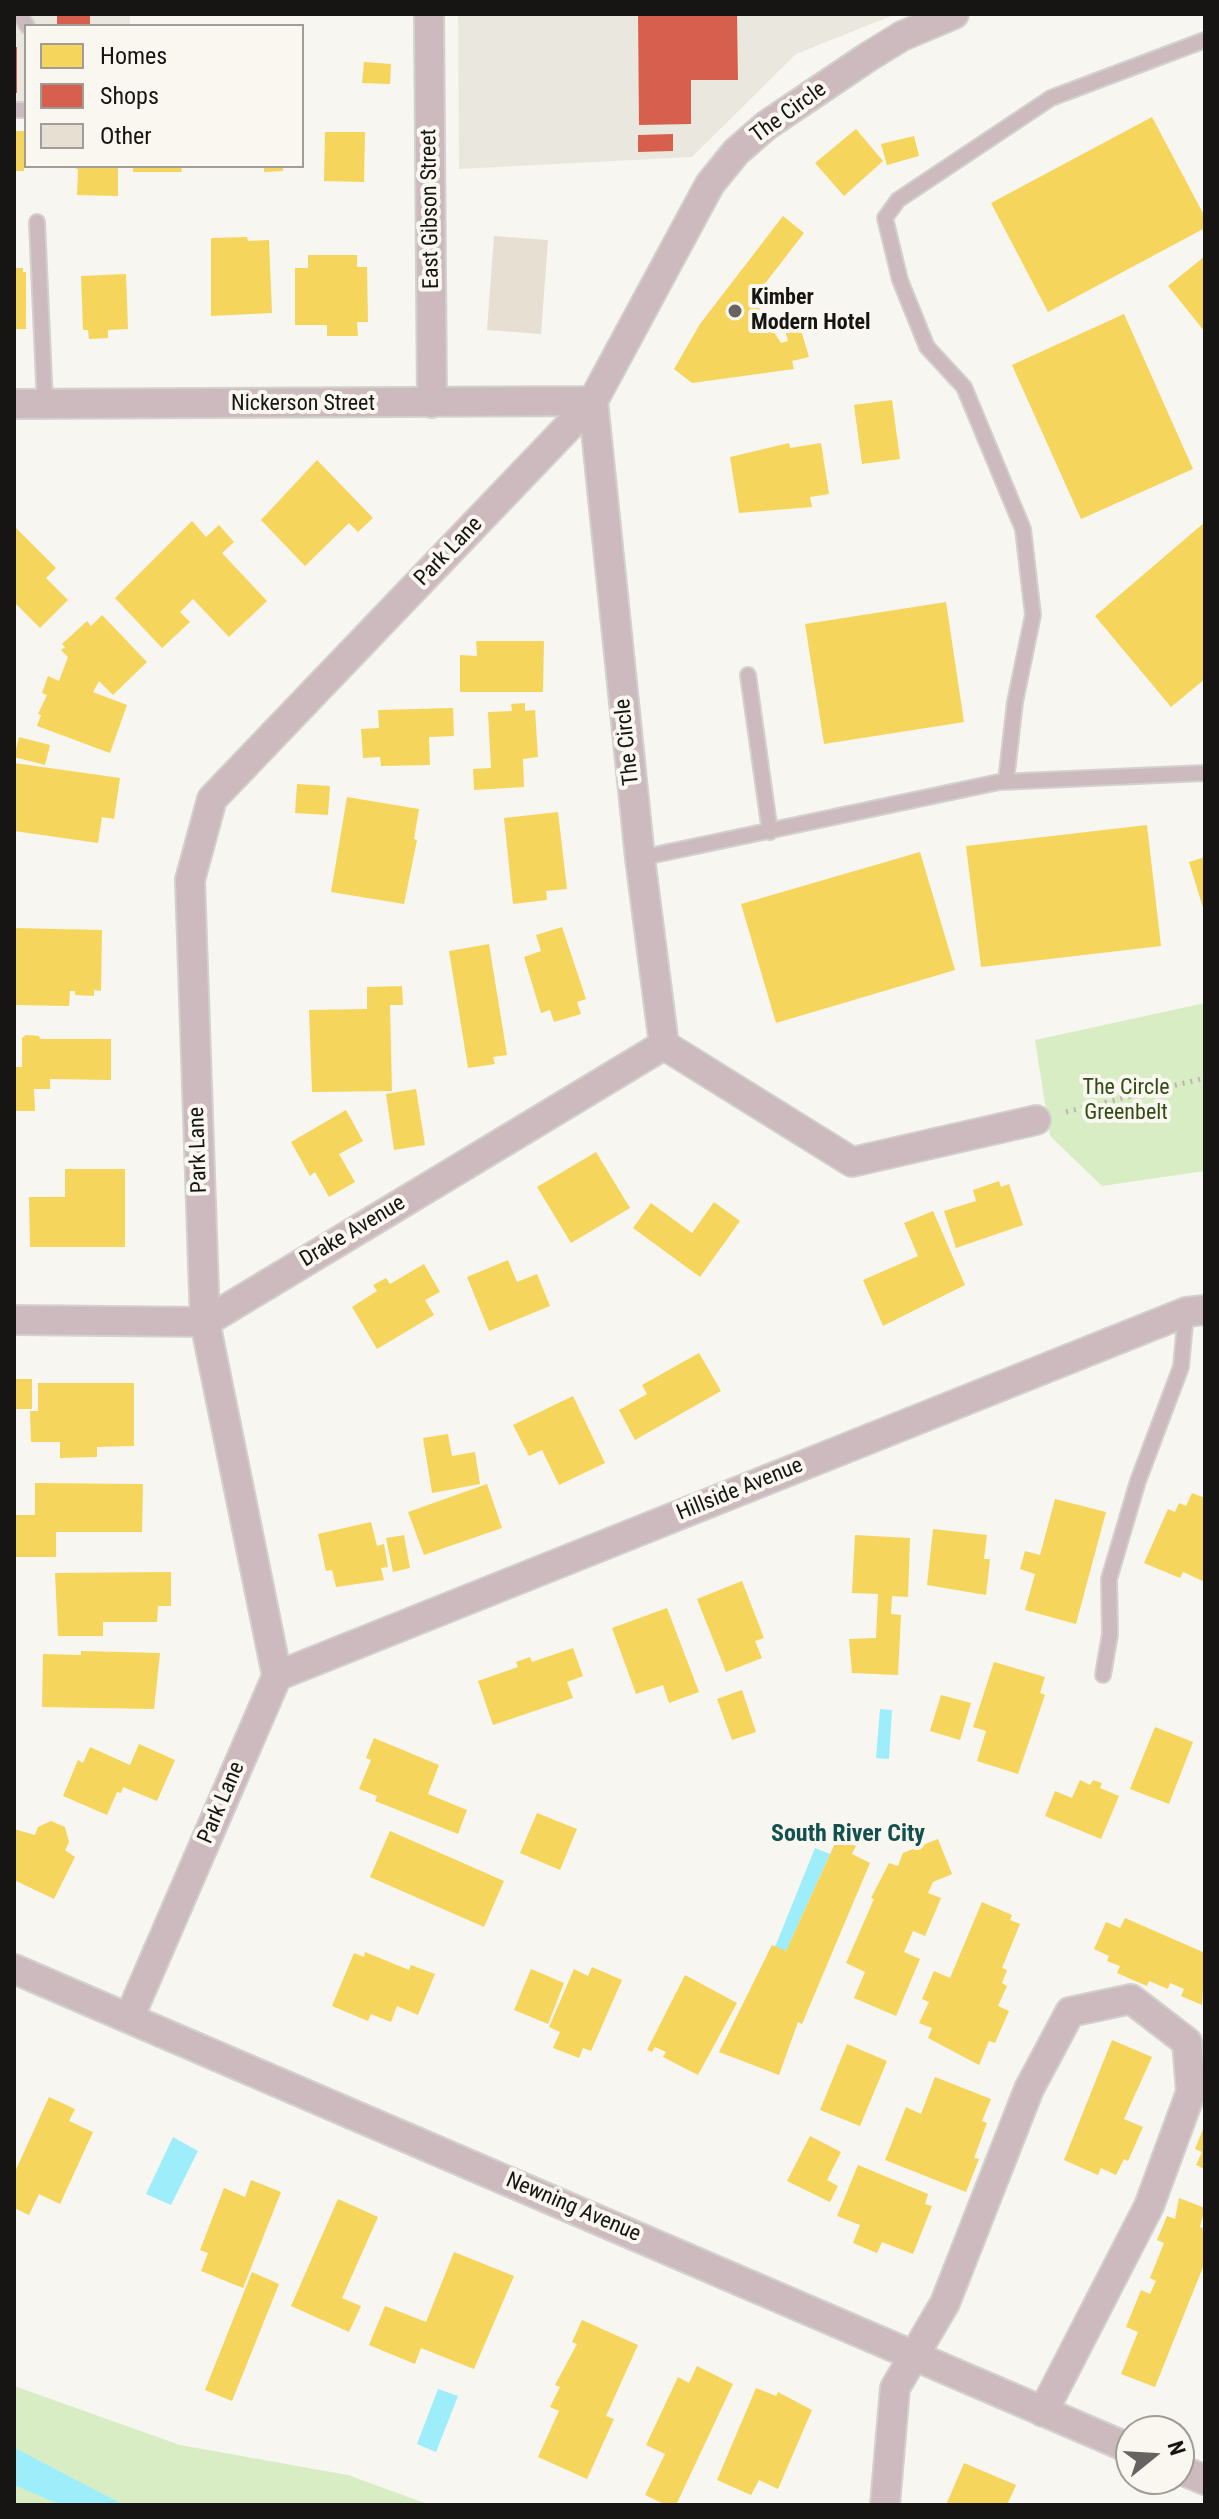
<!DOCTYPE html>
<html>
<head>
<meta charset="utf-8">
<style>
  body { margin:0 }
  #map { position:relative; width:1219px; height:2519px; overflow:hidden; background:#f7f6f1; font-family:"Roboto Condensed",sans-serif }
  canvas { display:block }
  .frame { position:absolute; inset:0; border:16px solid #161513; pointer-events:none }
  .legend { position:absolute; left:24px; top:24px; width:280px; height:144px; box-sizing:border-box; background:#f9f7ef; border:2px solid #9e9d97; margin:0; padding:10px 14px; list-style:none; font-size:24px; color:#161513 }
  .legend li { display:flex; align-items:center; gap:16px; height:40px }
  .legend b { width:40px; border:2px solid #9e9d97 }
  .north { position:absolute; left:1115px; top:2415px; width:80px; height:80px; box-sizing:border-box; background:#f9f7ef; border:2px solid #9e9d97; border-radius:50%; rotate:72deg; font-size:22px; font-weight:700; line-height:32px; text-align:center; color:#161513 }
  .north::after { content:''; display:block; margin:auto; width:28px; height:36px; background:#656461; clip-path:polygon(50% 0,100% 100%,50% 72%,0 100%) }
</style>
</head>
<body>
<div id="map">
<canvas width="1219" height="2519"></canvas>
<div class="frame"></div>
<ul class="legend">
<li><b style="height:22px;background:#f6d55c"></b>Homes</li>
<li><b style="height:22px;background:#d6604d"></b>Shops</li>
<li><b style="height:22px;background:#e7dfd2"></b>Other</li>
</ul>
<div class="north">N</div>
</div>
<script>
const ctx = document.querySelector('canvas').getContext('2d');
ctx.lineJoin = 'round';
function fillPath(path, color) { ctx.fillStyle = color; ctx.fill(path, 'evenodd'); }
const shape = rows => new Path2D(rows.map(r => 'M' + r).join(''));
function stroke(path, color, width, dash) { ctx.strokeStyle = color; ctx.lineWidth = width; ctx.lineCap = dash ? 'butt' : 'round'; ctx.setLineDash(dash || []); ctx.stroke(path); }
function write(font, color, halo, rows, align = 'center') {
  ctx.font = font + ' "Roboto Condensed",sans-serif'; ctx.lineWidth = 8; ctx.setLineDash([]); ctx.textBaseline = 'middle'; ctx.strokeStyle = halo; ctx.fillStyle = color; for (const [text, x, y, turn = 0] of rows) {
    ctx.save(); ctx.translate(x, y); ctx.rotate((+turn || 0) * Math.PI / 180); ctx.textAlign = isNaN(turn) ? turn : align; if (halo) ctx.strokeText(text, 0, 0); ctx.fillText(text, 0, 0); ctx.restore();
  }
}
const built = shape([
  [14,14,130,14,130,26,26,26,26,118,14,118],
  [458,14,896,14,796,54,692,157,459,169]
]);
const green = shape([
  [1205,1003,1205,1171,1102,1186,1050,1136,1035,1040],
  [14,2386,180,2445,348,2475,430,2505,14,2505]
]);
const water = shape([
  [880,1709,892,1710,889,1759,876,1758],
  [815,1848,830,1854,786,1951,775,1947],
  [173,2137,198,2151,171,2205,146,2194],
  [438,2389,458,2396,436,2452,417,2444],
  [14,2449,17,2449,124,2505,61,2505,14,2485]
]);
const homes = shape([
  [364,62,391,64,390,84,362,83],
  [1152,117,1205,217,1205,228,1048,312,991,203],
  [856,129,883,161,844,196,815,163],
  [14,131,25,131,24,171,14,171],
  [325,132,365,132,364,182,324,181],
  [914,136,919,156,887,165,881,144],
  [73,166,118,166,118,196,77,195,78,170],
  [133,166,181,166,182,172,133,172],
  [264,166,283,166,283,171,264,172],
  [783,216,804,233,753,299,781,343,788,341,785,330,800,327,809,357,792,361,794,369,692,383,674,369,700,324],
  [247,237,248,241,269,240,272,313,211,316,211,238],
  [308,255,357,255,357,267,367,267,368,322,357,322,358,336,327,336,327,325,295,325,295,268,308,268],
  [1205,256,1205,332,1168,286],
  [14,268,23,268,23,272,26,272,26,329,14,329],
  [126,274,128,329,108,330,108,338,89,339,88,330,83,330,81,276],
  [1124,314,1193,469,1081,519,1012,365],
  [892,400,900,459,862,464,854,405],
  [789,443,790,448,821,443,829,494,810,497,812,507,739,513,730,457],
  [317,460,373,518,358,532,349,523,305,566,261,520],
  [192,521,206,537,219,525,234,542,222,553,267,601,229,637,193,599,180,612,190,622,162,648,115,598],
  [1205,522,1205,679,1171,707,1095,616],
  [14,526,56,568,46,578,68,600,40,628,14,602],
  [946,602,964,722,824,744,805,624],
  [102,615,147,662,113,695,99,681,93,692,127,705,110,753,37,726,41,715,38,714,47,695,42,693,48,676,59,681,68,657,61,650,65,647,62,644,87,621,91,626],
  [476,641,544,641,543,692,460,692,460,655,477,656],
  [525,703,525,711,535,710,538,757,523,759,524,787,474,790,473,769,491,768,488,712,512,711,511,704],
  [453,708,454,736,429,737,430,765,381,766,380,757,363,758,361,729,379,728,378,710],
  [19,737,50,745,45,765,14,757],
  [14,763,120,778,114,819,102,817,98,843,14,831],
  [297,784,330,786,328,815,295,813],
  [347,797,419,809,414,839,417,840,404,904,331,892],
  [558,812,567,889,546,891,547,900,513,904,504,818],
  [1147,825,1161,946,981,967,966,846],
  [920,852,955,970,776,1023,741,904],
  [1205,857,1205,911,1204,911,1189,862],
  [562,927,586,999,577,1002,581,1014,554,1022,550,1010,541,1013,524,957,541,951,536,935],
  [14,928,102,930,101,991,94,990,94,996,75,995,75,991,70,991,69,1006,14,1005],
  [489,944,507,1055,493,1057,495,1064,468,1068,449,951],
  [402,986,403,1005,390,1005,392,1091,312,1092,309,1010,367,1009,367,987],
  [26,1035,39,1036,40,1039,111,1039,111,1080,50,1079,50,1089,34,1089,35,1111,14,1111,14,1067,22,1067,22,1038],
  [416,1089,425,1145,394,1150,386,1094],
  [346,1110,363,1141,339,1154,355,1182,329,1197,315,1172,310,1176,291,1142],
  [596,1152,630,1208,571,1243,537,1187],
  [65,1169,125,1169,125,1247,30,1247,29,1197,65,1197],
  [999,1181,1001,1187,1009,1184,1023,1225,956,1248,944,1211,976,1201,973,1190],
  [714,1202,740,1221,700,1277,633,1228,651,1203,692,1233],
  [933,1211,965,1285,883,1326,863,1280,918,1256,904,1223],
  [508,1260,517,1282,537,1274,550,1306,489,1331,467,1277],
  [424,1264,440,1292,425,1300,434,1315,377,1349,352,1307,377,1291,373,1285,386,1278,390,1284],
  [699,1353,721,1391,635,1440,619,1410,647,1394,642,1385],
  [14,1379,32,1379,32,1409,14,1409],
  [38,1383,134,1383,134,1446,97,1447,97,1457,60,1458,60,1442,31,1442,30,1411,38,1411],
  [573,1396,605,1463,559,1485,542,1450,529,1456,513,1425],
  [448,1434,452,1456,475,1452,480,1484,432,1493,423,1438],
  [35,1483,143,1484,142,1532,56,1532,56,1557,14,1557,14,1515,35,1515],
  [487,1484,502,1528,424,1555,408,1512],
  [1192,1493,1205,1498,1205,1582,1183,1572,1180,1578,1144,1563,1168,1509,1175,1512,1179,1503,1186,1506],
  [1055,1499,1106,1512,1076,1624,1025,1610,1035,1574,1020,1569,1025,1551,1040,1555],
  [371,1522,377,1546,384,1544,388,1567,381,1568,384,1580,336,1587,332,1570,326,1571,318,1534],
  [933,1529,987,1535,984,1559,990,1559,986,1595,927,1585],
  [404,1535,410,1568,393,1572,386,1538],
  [855,1535,910,1538,908,1597,892,1596,891,1614,901,1615,898,1675,852,1673,849,1639,876,1638,878,1594,852,1593],
  [171,1572,171,1606,158,1606,157,1622,103,1622,103,1636,58,1636,55,1573],
  [742,1581,764,1638,755,1641,762,1658,726,1672,697,1599],
  [667,1608,699,1692,669,1703,663,1685,636,1694,612,1628],
  [573,1648,583,1676,567,1682,573,1698,493,1725,478,1681,518,1667,516,1662,530,1657,532,1662],
  [81,1651,160,1653,154,1709,42,1707,43,1654,81,1655],
  [994,1662,1045,1677,1040,1693,1045,1695,1018,1774,977,1761,986,1731,973,1727],
  [742,1690,756,1732,732,1740,717,1699],
  [941,1695,971,1703,960,1740,930,1731],
  [1155,1727,1193,1742,1169,1804,1130,1789],
  [374,1738,439,1765,428,1794,467,1810,458,1834,375,1801,377,1796,359,1789,371,1760,366,1758],
  [139,1744,175,1760,157,1801,123,1787,121,1793,117,1792,107,1815,63,1796,78,1760,83,1763,90,1747,130,1765],
  [1080,1780,1090,1785,1093,1780,1102,1783,1100,1788,1119,1796,1101,1839,1045,1816,1055,1791,1072,1798],
  [537,1813,577,1829,560,1870,520,1853],
  [51,1821,65,1827,69,1842,65,1850,75,1857,54,1899,14,1880,14,1829,35,1835,38,1827],
  [390,1831,504,1881,484,1927,370,1877],
  [837,1839,856,1846,852,1854,870,1863,802,2024,798,2022,779,2075,719,2052,772,1945,786,1951],
  [938,1839,952,1874,933,1882,928,1893,941,1898,925,1936,913,1931,904,1952,920,1959,896,2016,854,1998,865,1972,846,1963,874,1899,871,1898,889,1863,898,1866,903,1853],
  [982,1902,1012,1915,1010,1920,1020,1924,1002,1968,1007,1970,1002,1983,1007,1986,998,2006,1009,2011,995,2043,989,2041,979,2065,928,2038,932,2028,919,2023,929,2002,922,1999,934,1971,950,1978],
  [1125,1918,1205,1953,1202,2005,1181,1996,1184,1989,1170,1983,1168,1989,1149,1981,1147,1986,1117,1973,1120,1966,1107,1961,1109,1956,1094,1949,1106,1922,1120,1928],
  [365,1952,409,1970,411,1965,435,1974,418,2015,397,2006,391,2022,371,2014,368,2021,332,2006,354,1953,364,1957],
  [592,1967,622,1980,591,2051,583,2048,579,2058,553,2048,560,2032,549,2027,574,1969,588,1976],
  [531,1969,564,1983,548,2024,514,2010],
  [685,1975,737,2003,698,2075,663,2057,666,2052,655,2047,652,2052,647,2050],
  [1112,2040,1152,2057,1124,2119,1143,2127,1128,2161,1124,2159,1116,2175,1101,2168,1098,2175,1064,2160],
  [847,2044,887,2061,860,2126,820,2110],
  [935,2077,991,2099,982,2121,987,2123,974,2158,979,2159,966,2192,885,2160,906,2107,921,2114],
  [49,2097,75,2109,69,2121,93,2132,60,2204,39,2194,29,2215,14,2208,14,2174],
  [1205,2124,1205,2169,1196,2165,1202,2152,1195,2149],
  [810,2136,841,2152,827,2180,838,2186,830,2202,787,2181],
  [858,2165,928,2194,925,2204,932,2206,913,2254,882,2242,877,2253,853,2243,860,2225,837,2216],
  [251,2180,281,2192,243,2288,201,2271,208,2253,200,2250,224,2188,245,2197],
  [1179,2198,1205,2208,1200,2227,1205,2229,1205,2262,1155,2387,1121,2374,1138,2332,1126,2327,1141,2290,1150,2294,1156,2281,1150,2278,1164,2243,1157,2240,1167,2216,1175,2219],
  [338,2199,378,2217,342,2298,361,2306,349,2332,291,2306],
  [454,2252,514,2276,474,2369,421,2348,415,2364,369,2345,385,2306,426,2322],
  [252,2272,279,2284,232,2401,205,2390],
  [582,2320,638,2345,606,2416,614,2419,587,2479,538,2457,559,2411,550,2407,560,2387,555,2385,577,2344,572,2342],
  [697,2366,733,2384,676,2505,666,2505,645,2495,665,2454,646,2445,678,2377,689,2383],
  [756,2388,776,2396,778,2392,812,2410,778,2489,759,2480,751,2495,717,2480],
  [964,2463,1016,2485,1007,2505,946,2505]
]);
const shops = shape([
  [57,14,90,14,90,26,57,26],
  [638,14,737,14,738,80,691,80,691,124,639,125],
  [14,47,17,47,17,93,14,93],
  [673,134,673,151,638,152,638,135]
]);
const building = shape([
  [494,236,548,240,541,334,487,330]
]);
const path = shape([
  [1066,1112,1205,1078]
]);
const service = shape([
  [20,14,27,26],
  [14,110,26,110],
  [37,222,45,404],
  [748,675,770,832],
  [1006,781,1015,702,1033,615,1023,529,964,387,927,347,900,280,885,218,898,200,1051,98,1205,40],
  [640,858,999,782,1205,773],
  [1103,1675,1110,1634,1109,1579,1138,1481,1181,1367,1186,1312]
]);
const minor = shape([
  [429,14,432,403],
  [954,14,902,36,868,57,767,125,736,152,710,184,593,401,640,858,664,1045,852,1162,1036,1120],
  [14,404,593,401],
  [14,1320,205,1322,664,1045],
  [277,1676,1186,1312,1205,1310],
  [14,1969,1131,2449],
  [130,2016,277,1676,205,1322,190,880,212,799,593,401],
  [1179,2469,1205,2480],
  [885,2505,895,2388,945,2303,1029,2089,1070,2012,1131,1999,1187,2042,1191,2092,1149,2206,1043,2412]
]);
const markers = [
  [735,311,8,"#656461"]
];
const streetNames = [
  ["The Circle",789,113,-36],
  ["East Gibson Street",431,209,-91],
  ["Nickerson Street",303,404],
  ["Park Lane",449,552,-46],
  ["The Circle",628,742,-96],
  ["Park Lane",199,1150,-92],
  ["Drake Avenue",353,1232,-31],
  ["Hillside Avenue",740,1490,-22],
  ["Park Lane",222,1803,-67],
  ["Newning Avenue",573,2208,23]
];
const poiNames = [
  ["Kimber",751,298],
  ["Modern Hotel",751,323]
];
const parkNames = [
  ["The Circle",1126,1088],
  ["Greenbelt",1126,1113]
];
const neighbourhoodNames = [
  ["South River City",848,1835]
];
fillPath(built, '#eae7de');
fillPath(green, '#d9edc5');
fillPath(water, '#9dedfa');
fillPath(homes, '#f6d55c');
fillPath(shops, '#d6604d');
fillPath(building, '#e7dfd2');
stroke(service, '#d2d1ce', 18);
stroke(minor, '#d2d1ce', 32);
stroke(path, '#beb3b5', 5, [2, 6]);
stroke(service, '#ccbabe', 14);
stroke(minor, '#ccbabe', 28);
for (const [x, y, r, color] of markers) { const dot = new Path2D(); dot.arc(x, y, r, 0, 2 * Math.PI); ctx.fillStyle = color; ctx.fill(dot); stroke(dot, '#f9f7ef', 3); }
write('22px', '#161513', '#f9f7ef', streetNames);
write('bold 22px', '#161513', '#f9f7ef', poiNames, 'left');
write('22px', '#324b17', '#f9f7ef', parkNames);
write('bold 24px', '#135050', '#f9f7ef', neighbourhoodNames);
</script>
</body>
</html>
